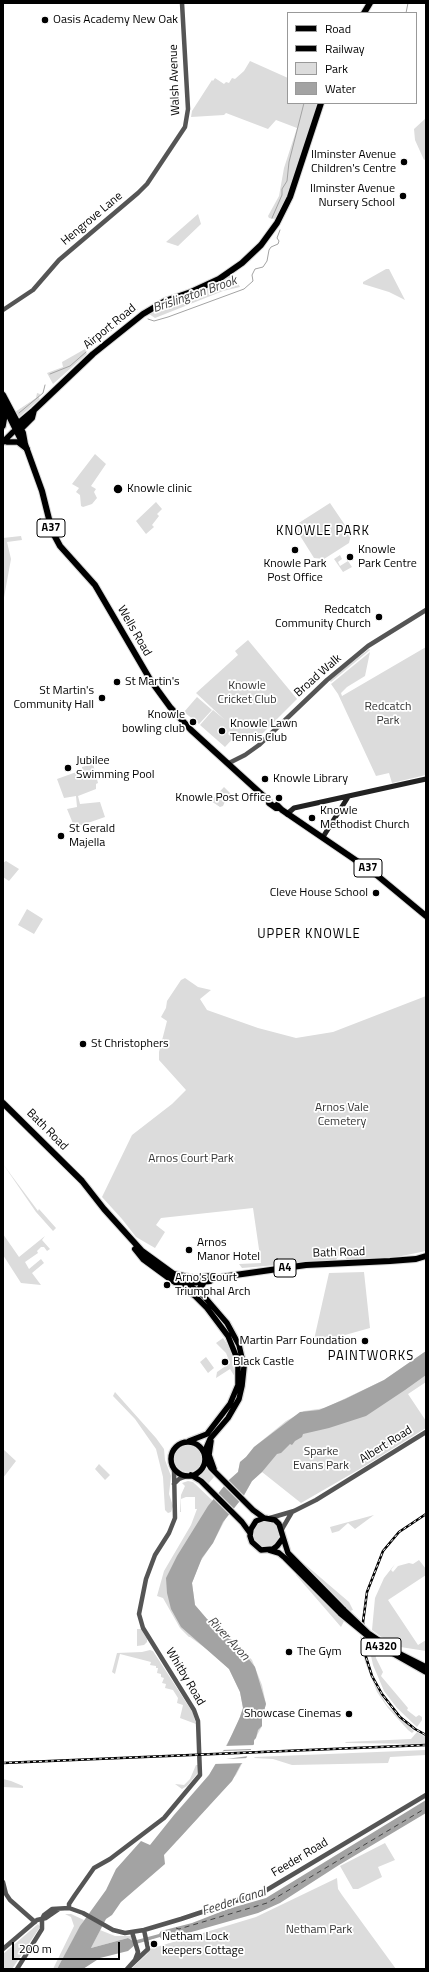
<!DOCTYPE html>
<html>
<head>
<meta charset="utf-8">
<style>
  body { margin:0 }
  #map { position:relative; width:429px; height:1972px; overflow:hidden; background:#fff; font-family:"Titillium Web",sans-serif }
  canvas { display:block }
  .frame { position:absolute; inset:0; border:4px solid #000; pointer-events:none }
  .legend { position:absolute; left:287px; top:12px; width:130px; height:92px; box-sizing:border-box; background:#fff; border:1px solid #999; margin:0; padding:5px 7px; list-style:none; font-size:12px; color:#000 }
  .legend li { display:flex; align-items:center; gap:8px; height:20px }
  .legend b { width:20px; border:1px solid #999 }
  .scale { position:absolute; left:12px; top:1942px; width:108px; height:18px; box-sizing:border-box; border:2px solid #000; border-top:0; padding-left:5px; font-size:12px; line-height:14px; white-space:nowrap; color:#000; -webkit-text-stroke:3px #fff; paint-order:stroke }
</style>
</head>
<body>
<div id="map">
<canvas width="429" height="1972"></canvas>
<div class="frame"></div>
<ul class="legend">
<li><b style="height:5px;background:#000"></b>Road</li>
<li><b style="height:5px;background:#000"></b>Railway</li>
<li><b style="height:11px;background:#dcdcdc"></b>Park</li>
<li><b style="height:11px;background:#a3a3a3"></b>Water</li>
</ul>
<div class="scale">200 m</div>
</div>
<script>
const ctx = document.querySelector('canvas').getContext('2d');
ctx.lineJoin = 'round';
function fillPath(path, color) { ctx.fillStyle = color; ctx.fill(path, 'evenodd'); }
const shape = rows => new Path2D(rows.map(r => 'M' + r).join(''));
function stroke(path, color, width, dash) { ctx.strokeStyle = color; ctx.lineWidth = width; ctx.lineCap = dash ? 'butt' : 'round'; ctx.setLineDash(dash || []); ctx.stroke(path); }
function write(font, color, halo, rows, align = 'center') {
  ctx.font = font + ' "Titillium Web",sans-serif'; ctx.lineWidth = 3.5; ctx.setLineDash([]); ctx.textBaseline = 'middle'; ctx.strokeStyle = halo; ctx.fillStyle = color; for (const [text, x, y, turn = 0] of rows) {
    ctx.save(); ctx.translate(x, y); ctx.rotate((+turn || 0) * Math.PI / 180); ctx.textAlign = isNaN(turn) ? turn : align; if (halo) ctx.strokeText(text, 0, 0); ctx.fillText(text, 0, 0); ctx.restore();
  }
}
const green = shape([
  [250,61,288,78,288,103,317,103,294,180,277,218,273,219,269,218,268,216,279,196,284,168,297,128,276,120,268,129,226,113,224,115,191,117,192,111,212,80,213,81,215,78,224,84,226,82,229,83,232,78,235,79,244,71],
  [426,118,426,159,424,160,415,140,414,129],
  [198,214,201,224,178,246,166,242],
  [386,269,389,269,405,300,389,292,363,284,363,282],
  [233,274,240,287,223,291,155,318,149,314,163,308,163,306,203,291],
  [85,349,87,354,53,384,47,373,63,367,62,362],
  [37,393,40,394,39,398,40,399,18,418,15,412,36,398],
  [95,454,106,464,91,486,96,489,94,492,97,498,92,504,83,507,81,506,80,495,76,492,79,488,72,484],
  [156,502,162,509,157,514,159,516,152,525,154,527,146,534,136,521],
  [330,503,351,534,349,543,324,559,314,558,294,526],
  [21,536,22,540,7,542,11,559,3,603,3,538],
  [340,555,342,559,338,562,340,566,348,561,352,567,343,572,334,559],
  [248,640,297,699,253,743,243,734,241,735,238,733,225,747,200,725,213,710,225,720,196,693,238,655,235,651],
  [426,647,426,775,392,783,389,773,376,776,338,694,331,684,370,652,365,676,347,687,341,693,342,696],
  [369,649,370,650,331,682,329,680],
  [197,697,212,710,199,724,184,712],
  [93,764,98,783,96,784,96,789,78,796,80,804,100,802,105,817,82,825,74,826,67,809,77,807,76,796,64,798,57,779,82,770,82,767],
  [224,787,232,795,229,800,226,799,223,806,220,807,211,801],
  [6,861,19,869,9,881,3,877,3,863],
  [27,909,43,919,34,934,18,925],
  [185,978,198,987,211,990,200,999,207,1010,258,1028,296,1038,333,1032,426,996,426,1251,387,1259,347,1260,344,1255,339,1255,336,1260,242,1268,239,1264,261,1263,253,1208,161,1218,156,1225,165,1232,155,1248,136,1237,122,1219,102,1197,132,1135,172,1104,186,1090,159,1060,159,1052,167,1021,161,1017,166,1008,167,1001,181,980],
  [3,1164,38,1211,39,1209,56,1228,53,1231,36,1212],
  [3,1234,19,1257,45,1236,42,1240,50,1249,47,1251,44,1247,41,1247,37,1251,38,1253,25,1262,29,1269,41,1259,44,1263,32,1273,41,1285,21,1283,3,1255],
  [364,1272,370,1328,313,1344,329,1273],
  [223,1338,231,1350,235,1377,230,1369,216,1378,217,1372,230,1363,226,1353,216,1343],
  [426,1351,413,1367,299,1421,176,1576,250,1691,240,1742,160,1833,209,1775,236,1728,243,1708,240,1692,229,1669,212,1653,190,1637,189,1637,180,1628,163,1598,157,1596,164,1571,191,1525,197,1509,195,1509,195,1497,186,1497,181,1499,181,1512,180,1512,181,1495,185,1486,182,1483,188,1481,193,1482,213,1501,229,1480,238,1472,240,1462,246,1457,254,1447,286,1421,304,1411,325,1408,384,1380],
  [206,1357,214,1368,208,1373,200,1362],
  [426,1371,426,1382,408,1394,426,1421,426,1428,365,1466,301,1503,262,1472,252,1481,243,1497,226,1518,213,1543,200,1562,192,1583,195,1605,207,1619,237,1644,252,1660,262,1685,266,1704,262,1718,262,1726,236,1775,177,1841,260,1706,204,1628,183,1576,277,1445],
  [115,1392,156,1438,164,1449,165,1460,171,1476,169,1494,173,1506,171,1512,168,1513,165,1510,163,1477,156,1449,135,1419,113,1396],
  '174 1458a14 14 0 1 1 28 0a14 14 0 1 1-28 0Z',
  [3,1449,16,1461,3,1478],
  [99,1464,110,1475,105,1480,95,1469],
  [206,1468,214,1477,208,1484,199,1475],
  [374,1515,355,1529,348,1523,339,1531,332,1533,330,1527],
  '253 1534a13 13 0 1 1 26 0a13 13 0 1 1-26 0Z',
  [300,1560,349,1602,353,1610,350,1611],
  [419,1560,426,1569,426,1575,388,1600,418,1645,426,1640,426,1651,394,1646,372,1630,375,1598,384,1578,395,1564,391,1570,393,1572,398,1566,409,1563,413,1564],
  [297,1572,344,1621,341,1627,296,1575],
  [137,1629,141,1629,147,1639,147,1642,144,1645,137,1646],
  [360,1636,363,1638,366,1660,374,1683,387,1705,414,1731,412,1733,408,1730,388,1708,377,1692,365,1662],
  [368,1642,374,1647,376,1658,383,1672,381,1676,408,1708,407,1710,416,1717,419,1715,422,1717,422,1720,417,1727,397,1708,384,1691,373,1665],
  [150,1650,153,1651,193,1713,196,1724,180,1718,183,1705,177,1703,178,1698,173,1690,165,1688,166,1684,162,1683,164,1678,161,1677,161,1674,157,1673,158,1668,156,1668,156,1666,150,1665,151,1662,120,1654,115,1674,112,1672,117,1653,142,1652],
  [417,1732,426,1737,426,1744,346,1743,345,1742,411,1739],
  [426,1750,426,1755,390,1757,388,1763,292,1765,273,1759,254,1758,255,1757],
  [196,1765,198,1765,197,1774,187,1786,182,1789,175,1784,184,1785,190,1779],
  [3,1779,11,1781,23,1786,23,1788,3,1787],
  [385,1843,395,1860,378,1867,382,1877,358,1889,353,1889,340,1866],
  [337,1878,338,1889,342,1895,396,1969,131,1969,147,1954,150,1949,256,1917],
  [65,1914,71,1914,84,1920,57,1969,53,1969,74,1926,71,1917],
  [38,1924,40,1927,12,1969,3,1969,3,1954],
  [100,1930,115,1936,131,1936,133,1941,128,1938,91,1948]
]);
const water = shape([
  [426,1351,426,1375,405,1390,366,1416,329,1428,303,1434,302,1437,295,1441,292,1445,290,1444,281,1453,277,1454,262,1472,252,1481,243,1497,223,1522,213,1543,202,1558,192,1583,195,1605,207,1619,237,1644,255,1667,266,1704,262,1718,262,1726,258,1730,256,1738,254,1740,254,1744,244,1762,241,1764,232,1781,164,1855,165,1864,121,1902,112,1915,106,1919,91,1948,128,1938,133,1941,159,1934,161,1931,192,1923,228,1909,266,1898,426,1800,426,1813,339,1865,280,1903,258,1913,174,1937,162,1940,160,1937,136,1944,128,1951,100,1958,83,1969,57,1969,80,1926,106,1890,116,1869,141,1841,150,1845,174,1815,209,1775,227,1745,240,1717,243,1708,240,1692,229,1669,181,1627,171,1609,167,1593,166,1578,177,1556,208,1506,229,1480,238,1472,240,1462,246,1457,254,1447,300,1412,319,1410,345,1399,384,1380]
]);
const pier = shape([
  [256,1745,253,1749,221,1750,224,1746],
  [253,1750,249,1756,226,1759,248,1758,246,1763,213,1764,220,1753,224,1751]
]);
const stream = shape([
  [406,13,408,3],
  [272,218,282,195,282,189,287,181,289,162,304,103],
  [148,319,154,321,168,317,244,289,253,281,252,275,255,269,263,267,267,261,269,250,271,247,278,244,279,241,277,238,280,230],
  [93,345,137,310],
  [50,374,70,366,86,352],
  [19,413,43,393,45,385]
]);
const ferry = shape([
  [176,1928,179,1929,267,1903,426,1808]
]);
const tertiary = shape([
  [3,310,33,290,59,260,138,193,147,184,185,127,188,109,182,3],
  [229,763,245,755,259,745,327,680,368,646,426,610],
  [174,1484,179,1479,187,1476],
  [270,1518,294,1511,316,1500,426,1432],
  [282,1529,292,1512],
  [3,1882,6,1894,10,1900,35,1922],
  [69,1908,69,1904,75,1895,94,1868,110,1859,164,1818,200,1775,198,1721,194,1710,143,1628,139,1614,146,1579,155,1555,169,1533,175,1518,174,1469],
  [42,1919,44,1915,52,1909,69,1908,83,1913,113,1930,125,1933,144,1930,181,1919,265,1891,426,1795],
  [3,1949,37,1920,46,1918,59,1909],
  [129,1967,148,1949,144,1930],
  [17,1969,42,1929,42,1919],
  [127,1969,135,1960,138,1952,132,1932]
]);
const secondary = shape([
  [287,814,294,808,426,779],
  [323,837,348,797]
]);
const primary = shape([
  [3,426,6,409],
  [3,442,13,432,19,429],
  [7,442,18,442,27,449],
  [173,1281,195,1296,207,1308,228,1336,238,1361,238,1385,230,1404,207,1434,189,1441],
  [186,1283,202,1294,227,1323,239,1345,244,1367,242,1386,239,1399,228,1418,210,1439,204,1453],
  [211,1441,209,1455,214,1469],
  '171 1459a17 17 0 1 1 34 0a17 17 0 1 1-34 0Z',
  [205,1458,211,1468,253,1510,264,1518],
  [191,1475,201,1481,242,1522,250,1533],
  [283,1538,277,1546,273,1549,261,1550,252,1542,250,1536,251,1529,256,1521,264,1518,275,1520,279,1524,288,1553,344,1610],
  [269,1550,279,1553,285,1558,341,1614]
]);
const trunk = shape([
  [364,13,370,3],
  [3,395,23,433,25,444,42,491,52,531,60,546,95,585,151,681,170,707,191,730,269,801,269,803,276,808,279,808],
  [3,404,21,440,25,444],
  [15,426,34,410,93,354,143,314,165,301,191,292,219,279,242,263,261,245,277,223,290,197,321,103],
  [19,431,32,418,34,410],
  [277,805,282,810,373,872,426,916],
  [3,1103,82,1181,104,1209,142,1251,186,1283],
  [135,1249,143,1259,173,1281,190,1283,210,1281,214,1278],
  [174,1274,194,1278,210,1276,214,1278,306,1265,390,1261,416,1259,426,1256],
  [202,1294,200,1288,204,1282]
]);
const rail = shape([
  [426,1514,399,1532,383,1551,367,1592,363,1622,366,1657,372,1676,382,1694,400,1717,415,1729,426,1735],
  [3,1763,426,1745]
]);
const primaryBridge = shape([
  [344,1610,368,1633,398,1653,426,1667],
  [341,1614,380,1646,426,1672]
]);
const markers = [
  [45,20,4,"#000"],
  [404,162,4,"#000"],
  [403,196,4,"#000"],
  [118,489,5,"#000"],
  [295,550,4,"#000"],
  [350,557,4,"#000"],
  [379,617,4,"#000"],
  [117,682,4,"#000"],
  [102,698,4,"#000"],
  [193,722,4,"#000"],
  [222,731,4,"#000"],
  [68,768,4,"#000"],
  [265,779,4,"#000"],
  [279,798,4,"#000"],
  [312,818,4,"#000"],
  [61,836,4,"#000"],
  [376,893,4,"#000"],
  [83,1044,4,"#000"],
  [189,1250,4,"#000"],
  [167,1285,4,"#000"],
  [365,1341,4,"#000"],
  [225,1362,4,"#000"],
  [289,1652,4,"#000"],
  [349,1714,4,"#000"],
  [154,1944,4,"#000"]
];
const shields = [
  [51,528,28],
  [368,868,28],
  [285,1268,22],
  [381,1647,40]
];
const shieldNames = [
  ["A37",51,528],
  ["A37",368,868],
  ["A4",285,1268],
  ["A4320",381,1647]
];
const poiNames = [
  ["Oasis Academy New Oak",53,20],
  ["Ilminster Avenue",396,155,"right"],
  ["Children's Centre",396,169,"right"],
  ["Ilminster Avenue",395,189,"right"],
  ["Nursery School",395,203,"right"],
  ["Knowle clinic",127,489],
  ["Knowle",358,550],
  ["Park Centre",358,564],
  ["Knowle Park",295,564,"center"],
  ["Post Office",295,578,"center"],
  ["Redcatch",371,610,"right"],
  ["Community Church",371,624,"right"],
  ["St Martin's",125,682],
  ["St Martin's",94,691,"right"],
  ["Community Hall",94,705,"right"],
  ["Knowle",185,715,"right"],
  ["bowling club",185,729,"right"],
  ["Knowle Lawn",230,724],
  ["Tennis Club",230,738],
  ["Jubilee",76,761],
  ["Swimming Pool",76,775],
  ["Knowle Library",273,779],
  ["Knowle Post Office",271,798,"right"],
  ["Knowle",320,811],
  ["Methodist Church",320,825],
  ["St Gerald",69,829],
  ["Majella",69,843],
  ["Cleve House School",368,893,"right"],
  ["St Christophers",91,1044],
  ["Arnos",197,1243],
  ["Manor Hotel",197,1257],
  ["Arno's Court",175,1278],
  ["Triumphal Arch",175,1292],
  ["Martin Parr Foundation",357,1341,"right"],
  ["Black Castle",233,1362],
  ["The Gym",297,1652],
  ["Showcase Cinemas",341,1714,"right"],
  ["Netham Lock",162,1937],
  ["keepers Cottage",162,1951]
];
const streetNames = [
  ["Walsh Avenue",175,80,-92],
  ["Hengrove Lane",92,219,-40],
  ["Airport Road",110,327,-39],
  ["Wells Road",134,631,60],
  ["Broad Walk",318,676,-41],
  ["Bath Road",47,1130,45],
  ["Bath Road",339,1253,-2],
  ["Albert Road",386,1445,-32],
  ["Whitby Road",185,1677,59],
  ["Feeder Road",300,1858,-31]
];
const parkNames = [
  ["Knowle",247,686],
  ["Cricket Club",247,700],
  ["Redcatch",388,707],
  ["Park",388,721],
  ["Arnos Vale",342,1108],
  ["Cemetery",342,1122],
  ["Arnos Court Park",191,1159],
  ["Sparke",321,1452],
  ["Evans Park",321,1466],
  ["Netham Park",319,1930]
];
const waterNames = [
  ["Brislington Brook",195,295,-19],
  ["River Avon",228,1639,47],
  ["Feeder Canal",234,1902,-18]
];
const neighbourhoodNames = [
  ["KNOWLE PARK",323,532],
  ["UPPER KNOWLE",309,935],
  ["PAINTWORKS",371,1357]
];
fillPath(green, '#dcdcdc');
fillPath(water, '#a3a3a3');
fillPath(pier, '#fff');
stroke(stream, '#a3a3a3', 1);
stroke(ferry, '#444', 1, [5, 4]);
stroke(primary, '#dbdbdb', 8);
stroke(trunk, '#dbdbdb', 8);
stroke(tertiary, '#555', 4.5);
stroke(secondary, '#222', 5);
stroke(primary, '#000', 5.5);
stroke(trunk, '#000', 6);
stroke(rail, '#000', 2.5);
stroke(rail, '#fff', 1, [3]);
stroke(primaryBridge, '#dbdbdb', 8, []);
stroke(primaryBridge, '#000', 5.5);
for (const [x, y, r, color] of markers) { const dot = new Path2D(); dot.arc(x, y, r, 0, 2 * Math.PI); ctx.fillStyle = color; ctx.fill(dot); stroke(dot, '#fff', 1.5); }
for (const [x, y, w] of shields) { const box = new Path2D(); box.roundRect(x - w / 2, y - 9, w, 18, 3); ctx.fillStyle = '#fff'; ctx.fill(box); stroke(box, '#000', 1); }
write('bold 11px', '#000', null, shieldNames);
write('12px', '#000', '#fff', poiNames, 'left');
write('12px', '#000', '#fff', streetNames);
write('12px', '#333', '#fff', parkNames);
write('italic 13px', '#444', '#fff', waterNames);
ctx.letterSpacing = '1px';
write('13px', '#000', '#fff', neighbourhoodNames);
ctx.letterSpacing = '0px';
</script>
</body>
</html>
